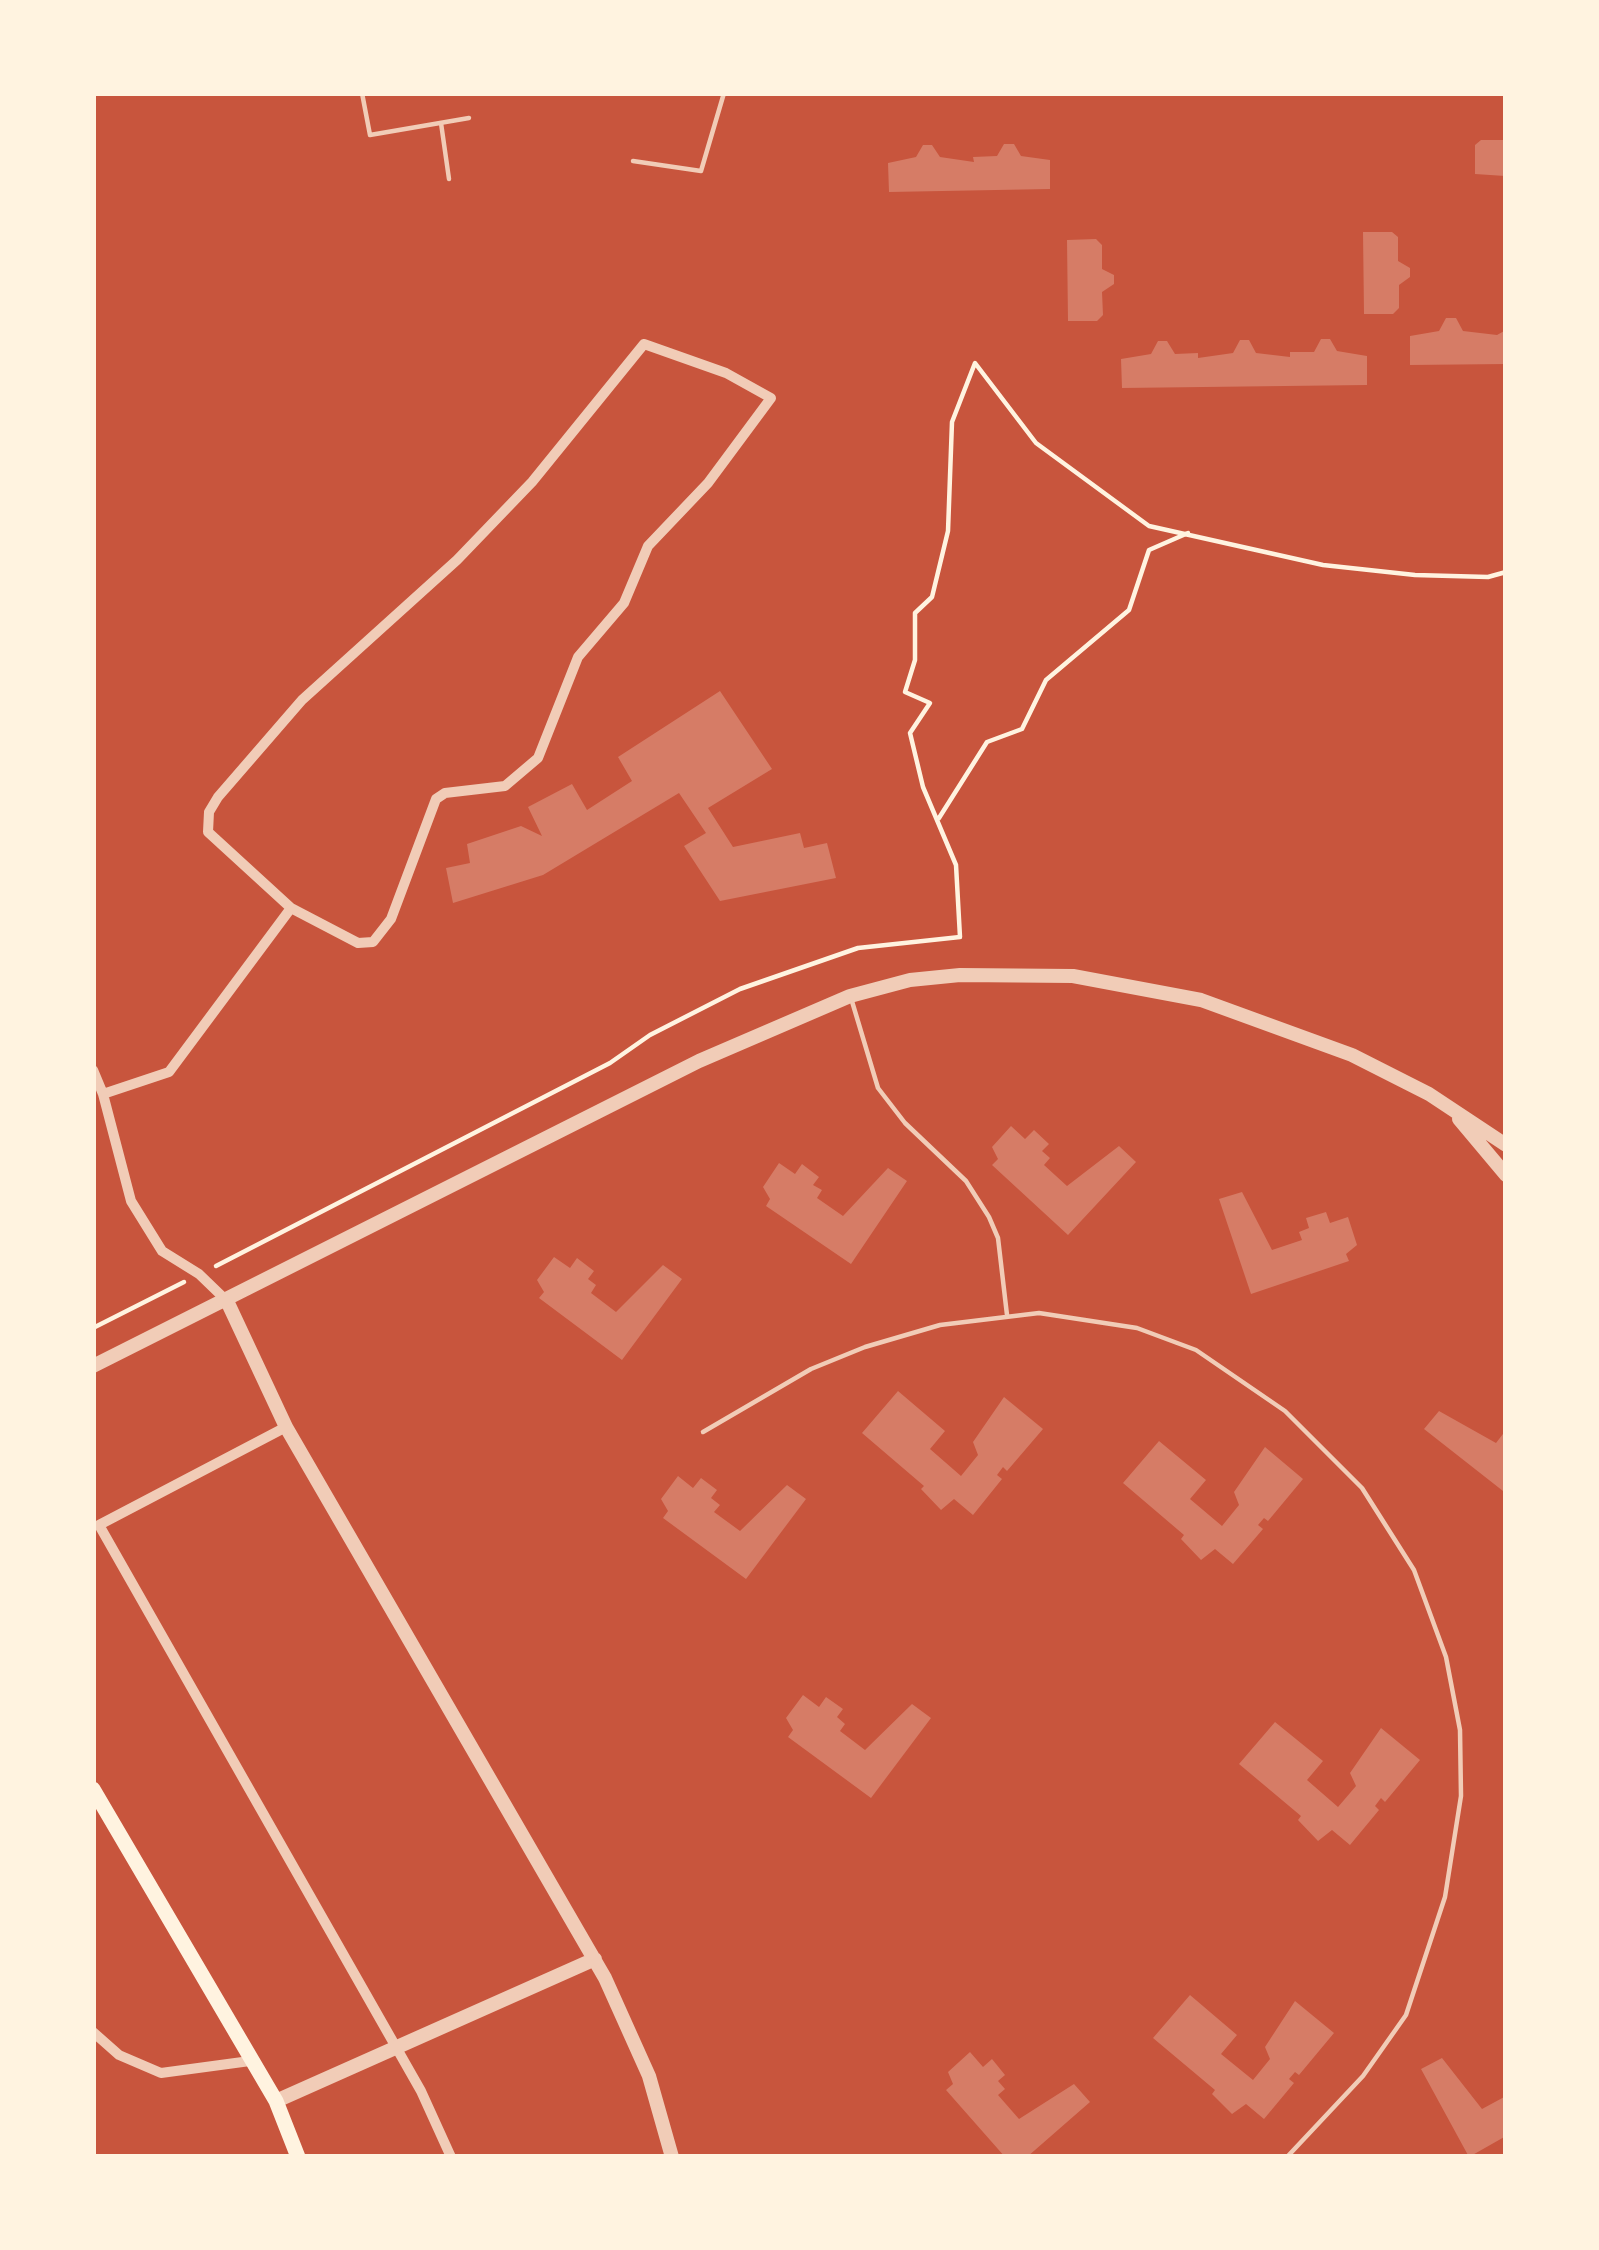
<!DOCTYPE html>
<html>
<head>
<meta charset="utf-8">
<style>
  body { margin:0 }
  #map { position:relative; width:1599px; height:2250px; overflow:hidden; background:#c8553d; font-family:"Nunito Sans",sans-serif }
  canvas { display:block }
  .frame { position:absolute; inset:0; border:96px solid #fff3e0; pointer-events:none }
</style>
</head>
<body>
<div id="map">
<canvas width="1599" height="2250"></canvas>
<div class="frame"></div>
</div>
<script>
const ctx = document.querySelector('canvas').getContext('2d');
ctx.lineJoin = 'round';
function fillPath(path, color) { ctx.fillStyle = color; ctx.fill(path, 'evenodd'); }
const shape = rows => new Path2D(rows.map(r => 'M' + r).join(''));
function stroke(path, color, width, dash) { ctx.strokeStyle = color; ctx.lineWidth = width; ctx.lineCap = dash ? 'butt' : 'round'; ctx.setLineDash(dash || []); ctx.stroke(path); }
const building = shape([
  [1481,140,1506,140,1505,176,1475,174,1475,145],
  [1004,144,1014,144,1021,156,1050,160,1050,189,889,192,888,163,916,157,923,145,932,145,940,157,974,162,973,157,997,156],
  [1363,232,1392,232,1398,237,1398,261,1410,268,1410,277,1399,285,1399,308,1393,314,1364,314],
  [1096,239,1102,245,1102,269,1114,275,1114,284,1102,292,1103,315,1097,321,1068,321,1067,240],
  [1446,318,1456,318,1463,331,1497,335,1506,330,1506,364,1410,365,1410,336,1439,331],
  [1321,339,1330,339,1337,351,1367,356,1367,385,1122,388,1121,359,1151,354,1158,341,1167,341,1175,354,1198,353,1198,358,1233,353,1240,340,1249,340,1256,353,1290,357,1290,352,1314,352],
  [720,691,772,769,708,808,733,847,800,833,804,848,827,843,836,878,720,901,684,846,706,833,679,793,543,875,453,903,446,868,470,863,467,844,521,826,542,836,528,807,572,784,587,810,632,781,618,757],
  [1011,1126,1025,1139,1034,1130,1049,1144,1042,1151,1050,1158,1044,1165,1067,1186,1119,1146,1136,1162,1068,1235,992,1165,998,1159,992,1147],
  [779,1163,795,1174,802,1164,819,1177,813,1185,822,1190,817,1198,843,1216,888,1168,907,1181,851,1264,766,1206,770,1199,763,1187],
  [1242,1192,1272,1250,1302,1240,1299,1232,1309,1228,1306,1218,1326,1212,1330,1223,1348,1217,1357,1245,1346,1254,1349,1261,1251,1294,1219,1199],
  [554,1257,570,1268,577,1258,594,1271,588,1279,596,1285,591,1293,616,1312,663,1265,682,1279,622,1360,539,1298,544,1292,537,1280],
  [898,1391,945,1431,930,1449,961,1476,978,1455,973,1442,1004,1397,1043,1429,1007,1471,1003,1467,997,1475,1002,1479,973,1515,954,1499,941,1510,921,1489,924,1486,862,1433],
  [1439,1411,1496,1443,1506,1430,1503,1491,1424,1429],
  [1159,1441,1206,1480,1190,1499,1222,1526,1239,1505,1234,1492,1265,1447,1303,1479,1268,1521,1264,1518,1258,1525,1263,1529,1233,1564,1215,1549,1201,1560,1181,1539,1184,1535,1123,1483],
  [678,1476,693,1488,701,1478,717,1490,711,1498,720,1505,714,1512,740,1531,787,1485,806,1499,746,1579,663,1518,668,1511,661,1499],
  [803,1695,819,1707,826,1697,843,1709,837,1717,845,1724,840,1731,865,1750,912,1704,931,1718,871,1798,788,1737,793,1730,786,1718],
  [1275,1722,1323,1761,1307,1780,1338,1807,1356,1786,1350,1773,1381,1728,1420,1760,1385,1802,1381,1798,1375,1806,1379,1810,1350,1845,1332,1830,1318,1841,1298,1820,1301,1816,1239,1764],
  [1190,1995,1237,2035,1221,2054,1253,2080,1270,2059,1265,2047,1295,2001,1334,2033,1299,2075,1295,2072,1289,2079,1294,2083,1264,2119,1246,2104,1232,2114,1212,2094,1215,2090,1153,2038],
  [970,2052,983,2067,992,2059,1005,2075,998,2081,1005,2089,998,2095,1019,2119,1074,2084,1090,2102,1027,2157,1005,2157,946,2090,953,2084,948,2072],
  [1442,2058,1482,2109,1506,2096,1506,2136,1469,2157,1421,2069]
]);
const path = shape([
  [939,818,987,742,1022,729,1046,680,1129,610,1149,550,1188,533],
  [216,1266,610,1063,650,1035,740,989,858,948,960,937,956,865,923,787,910,733,930,703,905,692,915,660,915,613,932,597,948,531,952,422,975,363,1036,443,1149,526,1323,565,1415,575,1488,577,1506,572],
  [93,1328,184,1282]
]);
const service = shape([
  [362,93,370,135,469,118],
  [441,123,449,179],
  [633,161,701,171,724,93],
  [851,998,878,1088,905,1123,966,1181,989,1217,998,1238,1007,1315],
  [703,1432,811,1369,865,1347,940,1325,1039,1313,1137,1328,1196,1350,1285,1411,1362,1488,1414,1570,1446,1657,1460,1730,1461,1796,1445,1897,1406,2015,1363,2076,1287,2157]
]);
const minor = shape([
  [644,344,726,373,771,398,708,483,648,546,624,603,578,657,538,758,505,786,445,793,436,799,391,919,373,942,358,943,291,908,208,832,209,812,218,797,302,700,457,560,532,482,644,344],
  [93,1070,103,1094,169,1072,291,908],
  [103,1094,131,1201,162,1251,199,1274,227,1301],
  [286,1427,99,1525,421,2091,451,2157],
  [93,2032,119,2055,161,2073,250,2061]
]);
const tertiary = shape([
  [1459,1119,1506,1175],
  [227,1301,286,1427,605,1978,649,2076,672,2157],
  [93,1366,699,1061,850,996,910,980,960,975,1073,976,1201,1000,1352,1055,1429,1094,1506,1145],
  [276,2101,595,1959]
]);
const secondary = shape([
  [93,1789,276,2101,298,2157]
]);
fillPath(building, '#d67c66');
stroke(path, '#fff3e0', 4.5);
stroke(service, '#f1ccb7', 4.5);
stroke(minor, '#f1ccb7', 10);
stroke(tertiary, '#f1ccb7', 14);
stroke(secondary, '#fff3e0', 15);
</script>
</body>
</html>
